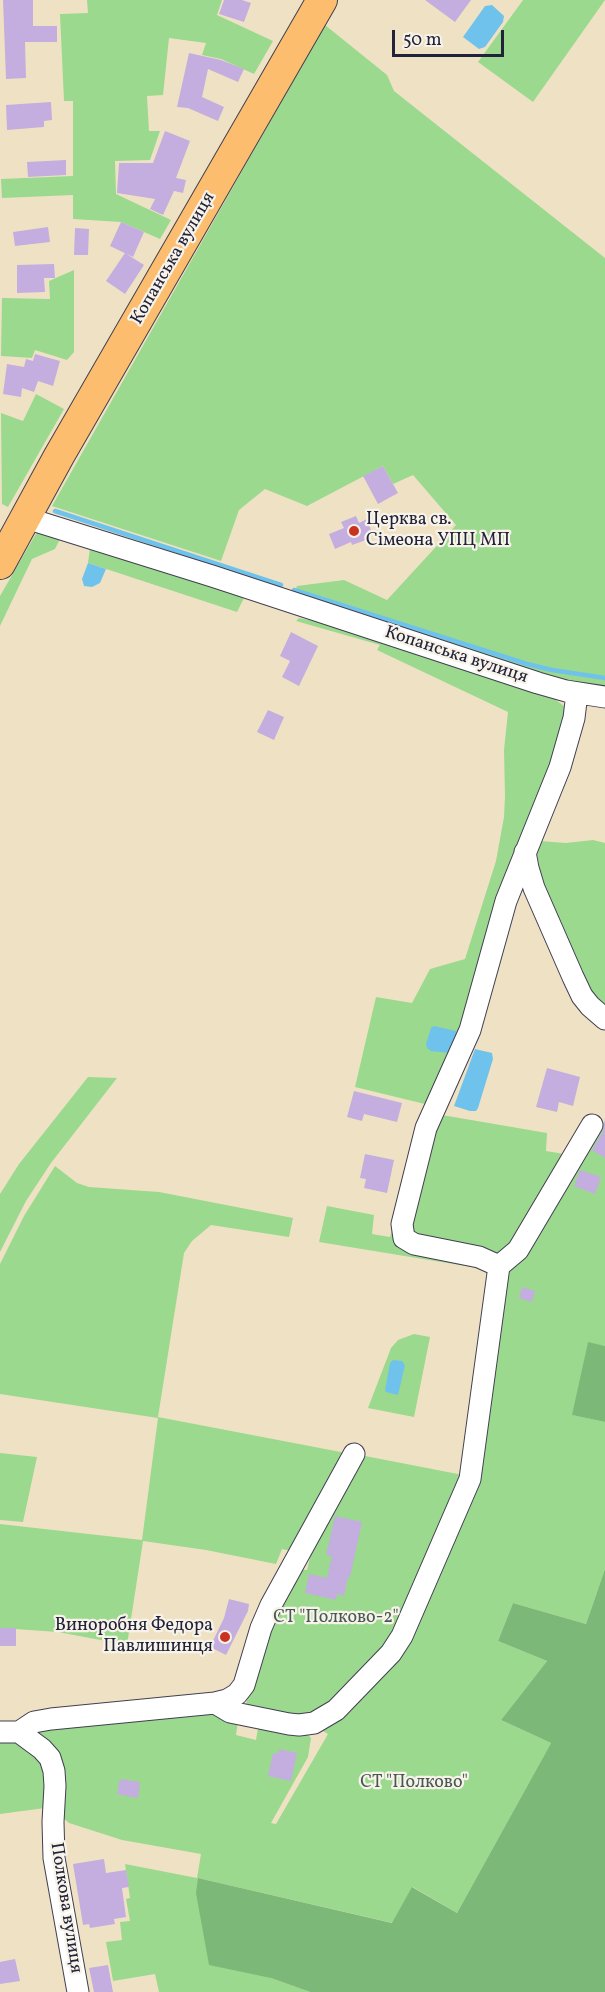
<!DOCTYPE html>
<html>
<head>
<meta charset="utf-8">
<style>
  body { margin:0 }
  #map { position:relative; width:605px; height:1992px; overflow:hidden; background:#efe2c4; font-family:Vollkorn,serif }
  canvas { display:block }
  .scale { position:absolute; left:392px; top:30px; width:112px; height:27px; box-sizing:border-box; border:3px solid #22223b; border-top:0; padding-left:8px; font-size:18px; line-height:21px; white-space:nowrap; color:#22223b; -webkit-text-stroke:4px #f7f3e8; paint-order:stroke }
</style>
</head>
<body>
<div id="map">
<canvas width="605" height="1992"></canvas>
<div class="scale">50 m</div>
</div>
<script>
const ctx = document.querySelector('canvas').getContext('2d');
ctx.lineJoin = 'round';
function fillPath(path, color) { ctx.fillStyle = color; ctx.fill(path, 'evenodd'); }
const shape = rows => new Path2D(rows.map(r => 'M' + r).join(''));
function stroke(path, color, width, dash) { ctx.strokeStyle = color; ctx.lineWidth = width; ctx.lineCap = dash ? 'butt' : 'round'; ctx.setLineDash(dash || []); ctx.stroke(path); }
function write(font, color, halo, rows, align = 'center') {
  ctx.font = font + ' Vollkorn,serif'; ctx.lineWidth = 4.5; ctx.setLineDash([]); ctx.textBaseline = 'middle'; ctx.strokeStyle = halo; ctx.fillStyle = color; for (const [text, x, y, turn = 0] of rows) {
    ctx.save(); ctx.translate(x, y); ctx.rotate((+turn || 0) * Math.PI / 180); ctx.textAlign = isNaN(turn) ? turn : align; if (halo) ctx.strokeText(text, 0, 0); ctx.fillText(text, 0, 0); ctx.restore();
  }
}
const green = shape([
  [87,0,222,0,217,15,273,41,254,74,221,59,202,55,206,43,169,38,163,95,147,96,149,131,160,131,150,160,115,161,116,194,171,220,160,239,121,222,73,219,73,195,2,198,1,179,73,176,73,101,64,101,60,14,88,13],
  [523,0,605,0,533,102,478,62],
  [325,25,387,75,394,91,605,258,605,689,550,679,294,595,297,586,344,580,387,600,456,525,413,475,393,484,383,466,307,506,265,489,239,510,221,561,52,506],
  [74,270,74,352,67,360,35,350,32,358,1,356,2,298,50,299,49,281],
  [36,394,64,409,8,507,2,504,1,413,23,421],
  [37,532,60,539,55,549,32,559,0,626,0,596],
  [90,548,244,598,237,612,88,563],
  [299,618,329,624,549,695,564,706,566,712,564,723,469,1013,429,1105,355,1087,376,997,412,1003,430,969,465,959,496,861,504,817,505,796,504,750,508,712,377,650,380,645,296,621],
  [593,840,605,843,605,1010,579,975,541,876,537,854,540,841,566,843],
  [88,1077,117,1078,51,1163,26,1201,0,1252,0,1194,19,1164],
  [436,1114,547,1133,546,1151,570,1155,513,1244,499,1255,419,1243,407,1228],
  [602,1122,605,1123,605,1346,588,1343,573,1415,605,1422,605,1569,586,1624,513,1603,498,1641,547,1661,501,1720,551,1743,457,1913,413,1887,393,1923,198,1878,271,1978,310,1992,159,1992,155,1974,113,1981,106,1942,122,1940,120,1922,130,1921,126,1899,130,1898,125,1864,197,1878,201,1854,122,1840,69,1823,60,1815,34,1731,207,1712,238,1721,236,1735,256,1740,259,1722,305,1731,311,1738,308,1757,271,1823,276,1824,328,1734,318,1728,397,1656,473,1486,502,1270],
  [55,1166,77,1183,89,1187,159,1192,293,1218,289,1237,211,1225,192,1241,184,1253,158,1417,346,1453,291,1551,282,1549,276,1564,206,1550,143,1541,127,1645,58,1632,0,1628,0,1524,142,1540,158,1418,0,1394,0,1264,24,1216],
  [327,1206,374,1215,372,1234,390,1237,395,1220,399,1235,481,1260,488,1271,484,1269,319,1242],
  [414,1334,430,1337,414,1417,368,1408,391,1348,398,1340],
  [0,1453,37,1457,23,1522,0,1520],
  [360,1455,463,1475,391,1643,323,1711,311,1717,245,1709,258,1657,298,1569,307,1570,313,1545],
  [0,1740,17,1740,29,1747,46,1770,45,1808,0,1814]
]);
const forest = shape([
  [588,1342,605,1346,605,1422,572,1415],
  [605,1569,605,1992,310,1992,271,1978,209,1965,196,1893,198,1878,392,1923,412,1887,457,1913,551,1743,501,1720,547,1661,498,1641,513,1603,586,1624]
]);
const water = shape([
  [492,5,504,16,503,22,485,47,479,49,463,37,485,6],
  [88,563,106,569,100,583,92,587,84,586,82,579],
  [434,1026,456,1031,457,1034,449,1053,431,1051,427,1048,426,1044,431,1028],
  [475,1049,492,1053,493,1059,478,1108,476,1111,470,1111,454,1106],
  [393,1360,402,1361,405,1365,398,1395,386,1392,385,1390,390,1363]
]);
const stream = shape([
  [55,511,281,585],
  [294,590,527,664,552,670,605,678]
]);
const building = shape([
  [3,0,33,0,33,26,57,26,57,42,25,42,26,78,6,79],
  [224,0,242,0,251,3,244,22,219,14],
  [425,0,471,0,455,22],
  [189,53,221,60,244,69,238,82,208,69,202,97,224,107,218,121,188,108,177,107],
  [51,102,52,120,44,121,44,127,7,130,6,105],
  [165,131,190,141,176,178,186,180,183,193,174,191,163,215,150,209,155,199,117,193,119,163,153,163],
  [66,160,66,175,28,177,27,162],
  [121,222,144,232,133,257,110,246],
  [48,227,50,242,15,246,13,232],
  [75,228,89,229,88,255,74,255],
  [125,253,144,265,125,294,106,281],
  [54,264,55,278,44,278,45,292,17,293,17,265],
  [35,354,60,361,53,386,38,381,34,392,22,388,21,397,3,394,7,364,24,367,26,359,33,361],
  [383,466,398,493,378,504,363,476],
  [356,516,359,523,367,519,372,533,364,536,366,540,352,545,351,542,335,549,329,534,344,528,341,522],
  [291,632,318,646,299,686,282,677,290,661,280,656],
  [268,710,284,717,274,740,257,732],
  [547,1068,580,1077,573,1106,559,1102,557,1112,536,1107],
  [354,1091,402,1103,397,1122,364,1114,362,1121,347,1117],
  [605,1118,605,1158,592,1150,603,1131],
  [365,1154,394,1160,387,1193,364,1188,366,1179,360,1178],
  [580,1170,601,1177,595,1194,574,1186],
  [522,1287,535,1291,532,1302,519,1298],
  [335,1516,362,1522,350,1577,348,1577,344,1596,337,1594,336,1600,305,1593,309,1574,327,1578,332,1556,326,1555],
  [229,1599,249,1604,248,1611,226,1655,210,1647,224,1618],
  [0,1628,16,1628,16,1646,0,1646],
  [279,1749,297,1753,291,1781,268,1776,273,1753,278,1754],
  [120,1779,140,1782,138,1798,117,1794],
  [104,1859,106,1873,126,1870,129,1887,122,1888,126,1917,114,1919,115,1924,90,1928,89,1924,83,1925,73,1864],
  [15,1959,20,1981,0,1984,0,1962],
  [108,1965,113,1992,94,1992,89,1968]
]);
const minor = shape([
  [26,518,212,576,538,683,566,691,605,697],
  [525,852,528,868,534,888,573,977,582,996,590,1006,605,1019],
  [499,1266,479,1257,414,1244,404,1238,402,1224,426,1128,470,1030,506,901,560,767,574,718,577,693],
  [215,1703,230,1712,289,1724,299,1725,314,1723,336,1710,391,1653,402,1636,470,1479,499,1266,518,1250,592,1125],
  [0,1732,19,1732,34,1722,51,1719,215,1703,227,1700,237,1694,244,1685,261,1628,271,1605,354,1454],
  [19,1732,42,1749,50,1758,54,1771,55,1786,53,1822,54,1858,78,1992]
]);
const highway = shape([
  [0,564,59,456,322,0]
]);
const markers = [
  [354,531,6,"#c8321e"],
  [225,1637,6,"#c8321e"]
];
const streetNames = [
  ["Копанська вулиця",174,259,-60],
  ["Копанська вулиця",456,656,18],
  ["Полкова вулиця",65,1908,81]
];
const poiNames = [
  ["Церква св.",366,521],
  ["Сімеона УПЦ МП",366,542],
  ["Виноробня Федора",213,1627,"right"],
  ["Павлишинця",213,1648,"right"]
];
const parkNames = [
  ["СТ \"Полково-2\"",336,1619],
  ["СТ \"Полково\"",414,1784]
];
fillPath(green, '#9bd98e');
fillPath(forest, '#7cb979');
fillPath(water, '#6fc2eb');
stroke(stream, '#6fc2eb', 4.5);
fillPath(building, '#c4addf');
stroke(minor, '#413f50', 23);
stroke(highway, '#413f50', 32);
stroke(minor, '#fff', 21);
stroke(highway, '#fcbd6f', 30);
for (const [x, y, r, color] of markers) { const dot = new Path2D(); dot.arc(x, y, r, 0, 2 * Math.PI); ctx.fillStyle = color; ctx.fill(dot); stroke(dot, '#f7f3e8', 2); }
write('18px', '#22223b', '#f7f3e8', streetNames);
write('18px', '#22223b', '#f7f3e8', poiNames, 'left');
write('18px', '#465954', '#f7f3e8', parkNames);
</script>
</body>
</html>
